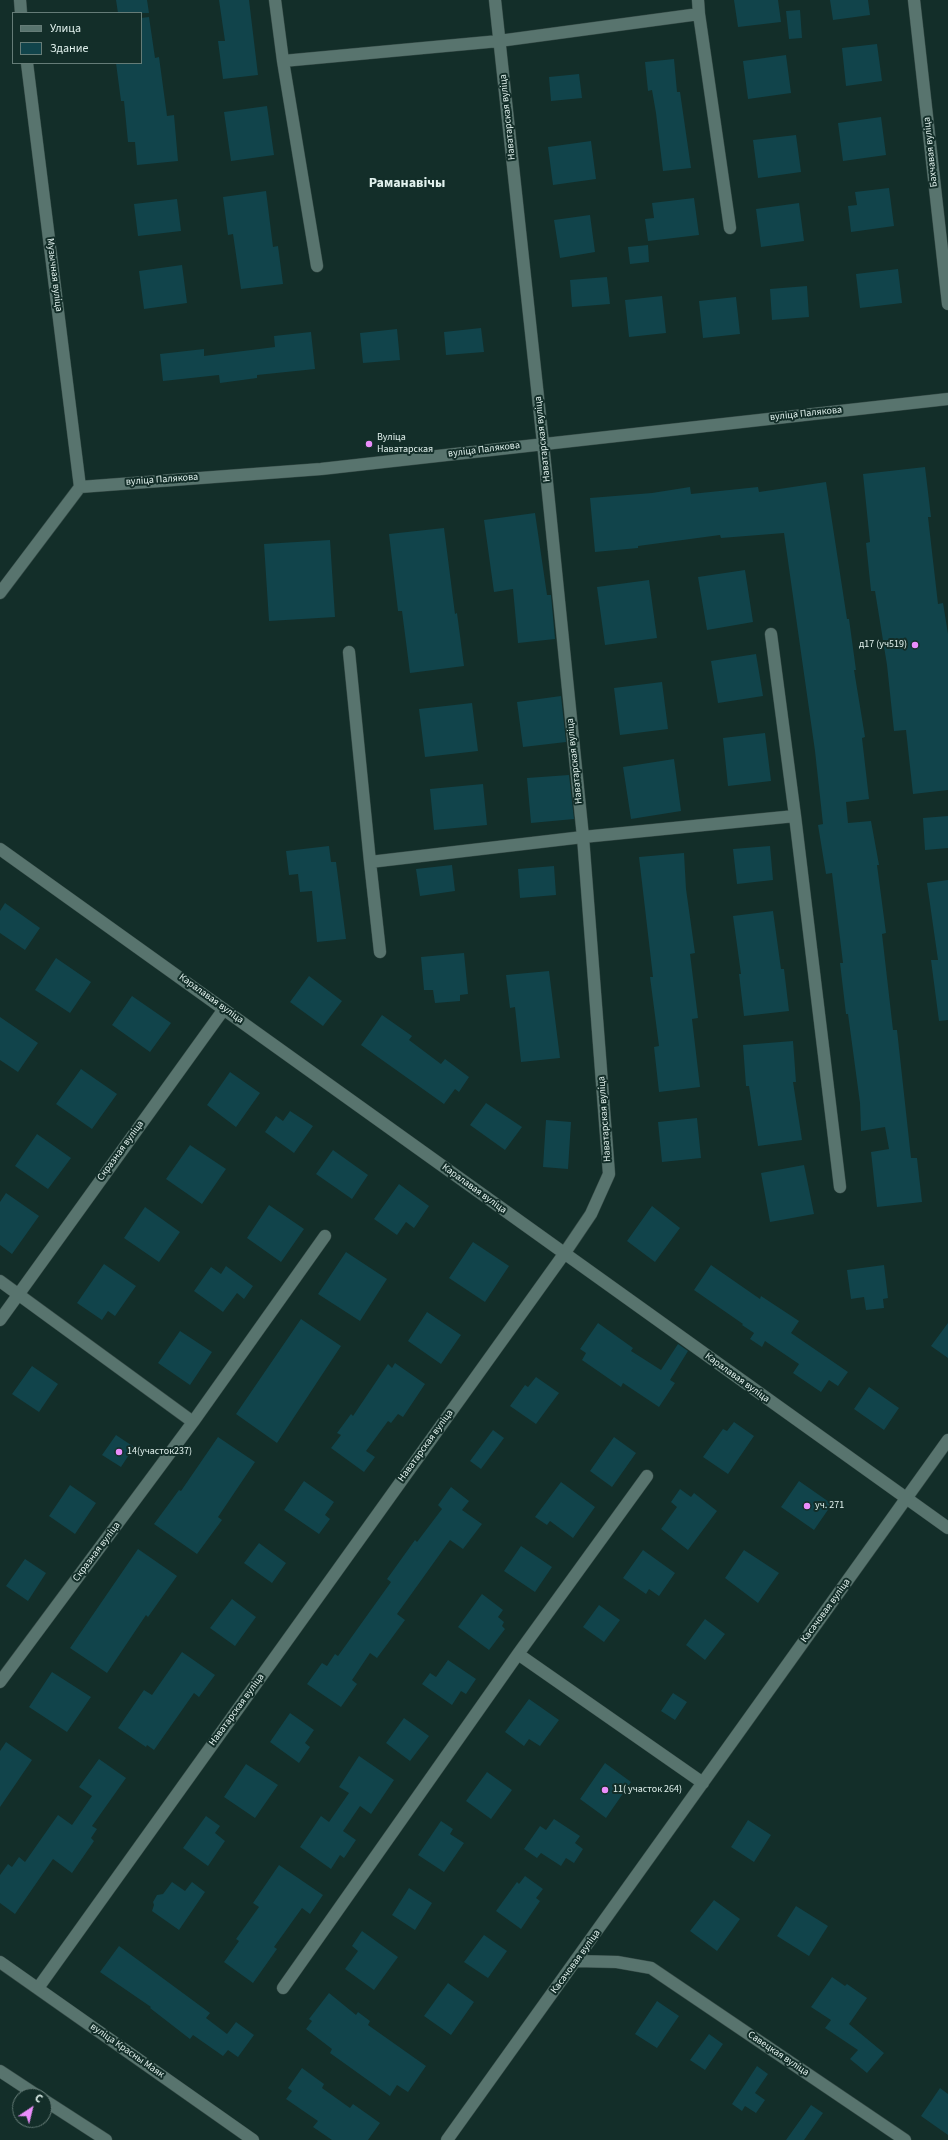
<!DOCTYPE html>
<html>
<head>
<meta charset="utf-8">
<style>
  body { margin:0 }
  #map { position:relative; width:948px; height:2140px; overflow:hidden; background:#132e29; font-family:"Source Sans 3",sans-serif }
  canvas { display:block }
  .legend { position:absolute; left:12px; top:12px; width:130px; height:52px; box-sizing:border-box; background:#132e29; border:1px solid #657c77; margin:0; padding:5px 7px; list-style:none; font-size:12px; color:#e1f1ed }
  .legend li { display:flex; align-items:center; gap:8px; height:20px }
  .legend b { width:20px; border:1px solid #657c77 }
  .north { position:absolute; left:12px; top:2088px; width:40px; height:40px; box-sizing:border-box; background:#132e29; border:1px solid #657c77; border-radius:50%; rotate:35deg; font-size:11px; font-weight:700; line-height:16px; text-align:center; color:#e1f1ed }
  .north::after { content:''; display:block; margin:auto; width:14px; height:18px; background:#eb8dfb; clip-path:polygon(50% 0,100% 100%,50% 72%,0 100%) }
</style>
</head>
<body>
<div id="map">
<canvas width="948" height="2140"></canvas>
<ul class="legend">
<li><b style="height:5px;background:#58746e"></b>Улица</li>
<li><b style="height:11px;background:#11444b"></b>Здание</li>
</ul>
<div class="north">С</div>
</div>
<script>
const ctx = document.querySelector('canvas').getContext('2d');
ctx.lineJoin = 'round';
function fillPath(path, color) { ctx.fillStyle = color; ctx.fill(path, 'evenodd'); }
const shape = rows => new Path2D(rows.map(r => 'M' + r).join(''));
function stroke(path, color, width, dash) { ctx.strokeStyle = color; ctx.lineWidth = width; ctx.lineCap = dash ? 'butt' : 'round'; ctx.setLineDash(dash || []); ctx.stroke(path); }
function write(font, color, halo, rows, align = 'center') {
  ctx.font = font + ' "Source Sans 3",sans-serif'; ctx.lineWidth = 4; ctx.setLineDash([]); ctx.textBaseline = 'middle'; ctx.strokeStyle = halo; ctx.fillStyle = color; for (const [text, x, y, turn = 0] of rows) {
    ctx.save(); ctx.translate(x, y); ctx.rotate((+turn || 0) * Math.PI / 180); ctx.textAlign = isNaN(turn) ? turn : align; if (halo) ctx.strokeText(text, 0, 0); ctx.fillText(text, 0, 0); ctx.restore();
  }
}
const building = shape([
  [116,0,147,0,149,13,118,13],
  [219,0,249,0,258,75,223,79,218,41,225,41],
  [734,0,778,0,781,22,738,27],
  [830,0,868,0,870,15,833,20],
  [800,10,802,38,789,39,786,11],
  [149,17,155,58,159,57,167,116,174,115,178,161,137,165,135,142,128,142,124,101,121,101,116,63,141,63,141,18],
  [877,44,882,81,846,86,842,48],
  [786,55,791,93,748,99,743,61],
  [674,59,677,92,680,92,691,168,663,171,656,113,652,90,648,91,645,62],
  [579,74,582,98,551,101,549,77],
  [267,106,274,155,231,161,224,112],
  [881,117,886,155,843,161,838,123],
  [796,135,801,172,758,178,753,140],
  [591,141,596,179,553,185,548,147],
  [889,188,894,226,851,232,848,206,857,205,855,192],
  [266,191,273,247,278,246,283,284,241,289,233,234,228,235,223,197],
  [694,198,699,235,648,241,645,219,654,218,652,203],
  [177,199,181,231,138,236,134,204],
  [799,203,804,241,761,247,756,209],
  [590,215,595,252,560,258,554,220],
  [648,245,649,262,630,264,628,247],
  [182,265,187,303,144,309,139,271],
  [898,269,902,303,860,308,856,274],
  [607,277,610,304,572,307,570,280],
  [807,286,809,317,772,320,770,289],
  [662,296,666,333,629,337,625,300],
  [736,297,740,334,703,338,699,301],
  [481,328,484,352,446,355,444,332],
  [397,329,400,360,363,363,360,333],
  [311,332,315,369,257,375,257,378,220,383,219,375,163,381,160,354,204,349,204,356,275,347,274,336],
  [925,467,931,517,928,517,938,604,943,603,948,634,948,790,913,794,906,730,894,731,887,665,875,591,871,591,866,543,870,542,863,474],
  [826,482,847,619,849,619,856,670,854,670,865,737,862,738,869,799,846,802,848,823,871,821,879,865,877,865,886,933,882,934,893,1030,897,1030,911,1158,917,1158,922,1202,877,1207,871,1152,889,1149,885,1127,861,1131,860,1103,848,1014,846,1014,840,963,843,963,832,873,826,874,818,825,823,824,815,751,784,533,721,538,720,535,638,546,638,548,595,552,590,498,652,493,690,487,691,494,758,487,759,492],
  [535,513,547,595,551,595,555,639,518,643,513,589,494,592,484,520],
  [444,528,455,614,457,613,464,666,410,673,402,611,398,611,389,534],
  [330,540,335,617,269,621,264,544],
  [745,570,753,622,707,630,698,577],
  [649,580,657,638,605,645,597,587],
  [756,654,763,696,718,703,711,661],
  [662,682,668,729,620,735,614,688],
  [561,696,566,742,523,747,517,702],
  [472,703,478,751,425,757,419,709],
  [765,733,771,781,728,786,723,738],
  [674,759,681,811,631,819,623,767],
  [569,775,574,819,531,823,527,778],
  [483,784,487,825,434,830,430,789],
  [948,816,948,848,925,850,923,818],
  [329,846,331,862,336,862,346,939,317,942,312,891,300,892,298,874,289,875,286,851],
  [770,846,773,880,737,884,733,849],
  [684,853,686,889,695,953,690,954,698,1018,692,1019,700,1087,659,1092,654,1047,659,1046,650,977,653,977,639,857],
  [452,865,455,891,420,896,416,869],
  [554,866,556,895,520,898,518,869],
  [948,880,948,1020,939,1021,931,960,938,960,927,883],
  [5,903,40,928,25,950,0,933,0,911],
  [773,911,781,969,784,969,789,1011,744,1016,739,974,741,974,733,916],
  [464,953,468,994,460,995,460,1001,435,1003,433,990,424,990,421,957],
  [56,958,91,982,70,1013,35,990],
  [549,971,560,1058,521,1062,515,1007,510,1008,506,975],
  [309,976,342,1001,323,1026,290,1002],
  [132,996,171,1023,150,1052,112,1025],
  [382,1015,412,1036,409,1040,441,1064,445,1059,469,1077,459,1092,455,1089,444,1104,361,1045],
  [0,1017,38,1043,18,1072,0,1060],
  [793,1041,796,1082,793,1082,802,1140,758,1146,749,1086,746,1086,743,1045],
  [81,1069,117,1094,92,1129,56,1104],
  [230,1072,260,1093,236,1127,207,1105],
  [486,1103,522,1127,505,1150,470,1125],
  [290,1111,313,1126,294,1153,265,1132,276,1116,283,1121],
  [697,1118,701,1158,662,1162,658,1122],
  [546,1120,571,1122,568,1169,543,1167],
  [37,1134,71,1158,48,1189,15,1166],
  [190,1145,226,1169,202,1204,166,1179],
  [333,1150,368,1175,352,1199,316,1174],
  [804,1165,814,1214,770,1222,761,1173],
  [399,1184,429,1206,414,1228,406,1222,397,1235,374,1219],
  [6,1193,39,1216,12,1254,0,1245,0,1202],
  [269,1205,304,1229,281,1262,247,1238],
  [652,1206,680,1228,655,1262,627,1241],
  [145,1207,180,1232,159,1262,124,1238],
  [473,1242,509,1266,485,1302,449,1278],
  [346,1252,387,1279,360,1321,318,1294],
  [104,1264,136,1286,115,1316,108,1311,102,1320,77,1303],
  [711,1265,760,1299,761,1296,799,1321,791,1333,848,1372,838,1386,829,1380,821,1392,793,1373,799,1364,765,1341,762,1347,750,1339,754,1333,742,1325,743,1324,694,1290],
  [884,1265,888,1298,883,1299,884,1308,866,1310,864,1297,851,1299,847,1270],
  [226,1266,253,1286,244,1299,237,1293,223,1312,194,1291,211,1267,221,1274],
  [427,1312,461,1335,441,1364,408,1341],
  [301,1319,341,1346,277,1443,236,1414],
  [598,1323,633,1348,631,1351,661,1370,678,1344,688,1351,670,1380,675,1383,659,1407,623,1383,621,1387,582,1360,586,1353,580,1349],
  [948,1323,948,1358,931,1346],
  [180,1331,212,1352,190,1385,158,1363],
  [395,1363,425,1384,403,1417,398,1414,391,1423,388,1421,366,1451,375,1457,364,1472,331,1448,341,1435,337,1433,351,1414,353,1416,388,1364,392,1368],
  [32,1366,58,1384,39,1412,12,1394],
  [536,1377,559,1393,536,1424,510,1406,525,1385,528,1387],
  [869,1387,899,1408,884,1430,854,1409],
  [734,1422,754,1436,728,1474,703,1457,723,1429,727,1431],
  [493,1430,504,1438,481,1469,470,1461],
  [116,1435,134,1447,121,1467,102,1455],
  [218,1437,255,1462,218,1517,222,1520,197,1554,154,1524,179,1490,181,1491],
  [614,1437,636,1453,612,1487,590,1471],
  [304,1481,334,1502,325,1515,330,1519,319,1534,284,1510],
  [799,1481,832,1504,814,1530,781,1507],
  [561,1482,595,1507,573,1538,550,1521,547,1525,535,1517],
  [70,1485,96,1503,75,1534,49,1516],
  [451,1487,469,1501,462,1510,482,1524,463,1549,450,1540,397,1614,405,1620,377,1658,370,1653,352,1680,357,1684,341,1707,307,1684,322,1663,327,1666,335,1654,338,1656,391,1582,387,1579,415,1540,417,1542,442,1509,438,1505],
  [680,1489,691,1497,694,1493,717,1511,688,1550,661,1529,677,1507,671,1502],
  [259,1543,286,1563,272,1583,244,1563],
  [521,1546,552,1567,535,1592,504,1571],
  [138,1549,177,1576,148,1617,146,1615,107,1673,70,1648],
  [643,1550,675,1573,659,1596,649,1589,646,1594,623,1578],
  [744,1550,779,1573,758,1603,725,1578],
  [25,1559,46,1573,28,1601,6,1586],
  [482,1594,503,1610,498,1617,504,1622,502,1626,505,1629,489,1650,458,1627],
  [232,1599,256,1617,235,1646,210,1628],
  [599,1605,620,1620,604,1642,583,1627],
  [705,1619,725,1634,705,1660,686,1645],
  [182,1652,215,1675,199,1697,194,1693,154,1750,147,1745,146,1747,118,1728,144,1690,152,1695],
  [448,1660,476,1679,466,1694,461,1691,452,1705,422,1684,430,1673,436,1677],
  [52,1672,91,1697,67,1732,29,1707],
  [673,1693,687,1702,675,1720,661,1711],
  [529,1699,559,1720,540,1746,529,1739,524,1746,505,1732],
  [290,1713,314,1730,305,1743,310,1747,299,1763,270,1742],
  [404,1718,429,1736,410,1761,386,1743],
  [6,1742,32,1760,0,1807,0,1751],
  [359,1756,394,1780,371,1814,360,1806,343,1831,356,1840,344,1858,340,1855,331,1869,300,1847,321,1816,329,1822,349,1793,339,1787],
  [99,1759,126,1778,92,1826,97,1829,91,1838,94,1841,92,1844,72,1873,53,1859,15,1914,0,1903,0,1875,8,1864,12,1867,19,1857,25,1862,58,1815,72,1825,92,1796,79,1787],
  [605,1763,631,1782,606,1818,580,1799],
  [246,1764,278,1785,255,1818,224,1797],
  [487,1772,512,1790,491,1819,466,1801],
  [206,1816,220,1826,215,1833,225,1841,208,1866,183,1848],
  [554,1819,580,1836,575,1843,583,1849,574,1863,566,1858,561,1866,541,1853,537,1858,524,1849,540,1826,546,1830],
  [748,1820,771,1835,754,1862,731,1847],
  [441,1821,453,1829,450,1834,464,1843,444,1872,418,1855],
  [279,1865,323,1895,310,1914,302,1908,274,1947,277,1949,253,1983,224,1962,239,1941,236,1939,259,1907,253,1903],
  [525,1876,543,1889,536,1898,540,1901,521,1929,496,1911,517,1882,519,1884],
  [172,1882,185,1891,192,1882,205,1892,179,1930,152,1911,154,1905,153,1902,157,1895,163,1894],
  [409,1888,432,1903,415,1930,392,1915],
  [714,1900,740,1919,717,1951,690,1931],
  [796,1906,828,1926,809,1956,777,1936],
  [362,1931,398,1957,374,1990,345,1969,358,1951,352,1946],
  [484,1935,507,1951,488,1978,464,1962],
  [119,1946,210,2013,206,2018,227,2034,236,2022,254,2035,238,2057,228,2050,223,2056,193,2035,190,2039,150,2008,151,2007,100,1972],
  [832,1977,845,1986,847,1984,867,1998,849,2024,884,2053,867,2073,850,2059,858,2050,825,2028,831,2020,811,2007],
  [448,1983,474,2002,451,2035,424,2016],
  [329,1993,356,2015,358,2012,370,2021,368,2025,426,2066,408,2092,397,2085,390,2096,330,2053,332,2049,306,2029,312,2021,309,2019],
  [657,2001,679,2016,657,2048,635,2034],
  [709,2034,723,2044,705,2070,690,2060],
  [757,2066,768,2074,755,2093,765,2100,756,2113,745,2106,742,2111,732,2104],
  [302,2068,324,2084,322,2088,350,2108,353,2104,380,2123,368,2140,332,2140,313,2127,318,2121,286,2099,292,2091,288,2088],
  [940,2088,948,2094,948,2135,921,2116],
  [811,2105,823,2113,804,2140,786,2140]
]);
const minor = shape([
  [20,0,21,13],
  [275,0,283,61,499,41,699,14,698,0],
  [914,0,948,304],
  [699,14,730,228],
  [283,61,317,266],
  [27,63,80,487],
  [0,593,80,487,321,469,948,399],
  [349,652,370,862,583,837,795,816,771,634],
  [795,816,840,1187],
  [0,849,948,1528],
  [370,862,380,952],
  [0,1281,193,1422,325,1236],
  [0,1320,224,1009],
  [518,1654,703,1783],
  [0,1682,193,1422],
  [577,1961,617,1962,651,1968,905,2140],
  [0,1962,253,2140],
  [38,1988,564,1254,591,1214,609,1174,583,837,543,443,495,0],
  [283,1988,518,1654,647,1476],
  [0,2071,38,2096],
  [44,2100,106,2140],
  [447,2140,948,1440]
]);
const markers = [
  [369,444,4,"#eb8dfb"],
  [915,645,4,"#eb8dfb"],
  [119,1452,4,"#eb8dfb"],
  [807,1506,4,"#eb8dfb"],
  [605,1790,4,"#eb8dfb"]
];
const streetNames = [
  ["Наватарская вуліца",508,117,-96],
  ["Бахчавая вуліца",931,152,-96],
  ["Музычная вуліца",54,275,83],
  ["вуліца Палякова",806,414,-6],
  ["Наватарская вуліца",543,439,-96],
  ["вуліца Палякова",484,450,-7],
  ["вуліца Палякова",162,480,-4],
  ["Наватарская вуліца",575,761,-96],
  ["Каралавая вуліца",211,999,36],
  ["Наватарская вуліца",605,1119,-94],
  ["Скразная вуліца",121,1151,-54],
  ["Каралавая вуліца",474,1189,36],
  ["Каралавая вуліца",737,1378,36],
  ["Наватарская вуліца",426,1446,-54],
  ["Скразная вуліца",97,1552,-53],
  ["Касачовая вуліца",826,1611,-54],
  ["Наватарская вуліца",237,1710,-54],
  ["Касачовая вуліца",576,1962,-54],
  ["вуліца Красны Маяк",127,2051,35],
  ["Савецкая вуліца",778,2054,34]
];
const poiNames = [
  ["Вуліца",377,438],
  ["Наватарская",377,450],
  ["д17 (уч519)",907,645,"right"],
  ["14(участок237)",127,1452],
  ["уч. 271",815,1506],
  ["11( участок 264)",613,1790]
];
const districtNames = [
  ["Раманавічы",407,184]
];
fillPath(building, '#11444b');
stroke(minor, '#364b47', 13);
stroke(minor, '#58746e', 12);
for (const [x, y, r, color] of markers) { const dot = new Path2D(); dot.arc(x, y, r, 0, 2 * Math.PI); ctx.fillStyle = color; ctx.fill(dot); stroke(dot, '#132e29', 1.5); }
write('10px', '#e1f1ed', '#132e29', streetNames);
write('10px', '#e1f1ed', '#132e29', poiNames, 'left');
write('bold 14px', '#e1f1ed', '#132e29', districtNames);
</script>
</body>
</html>
